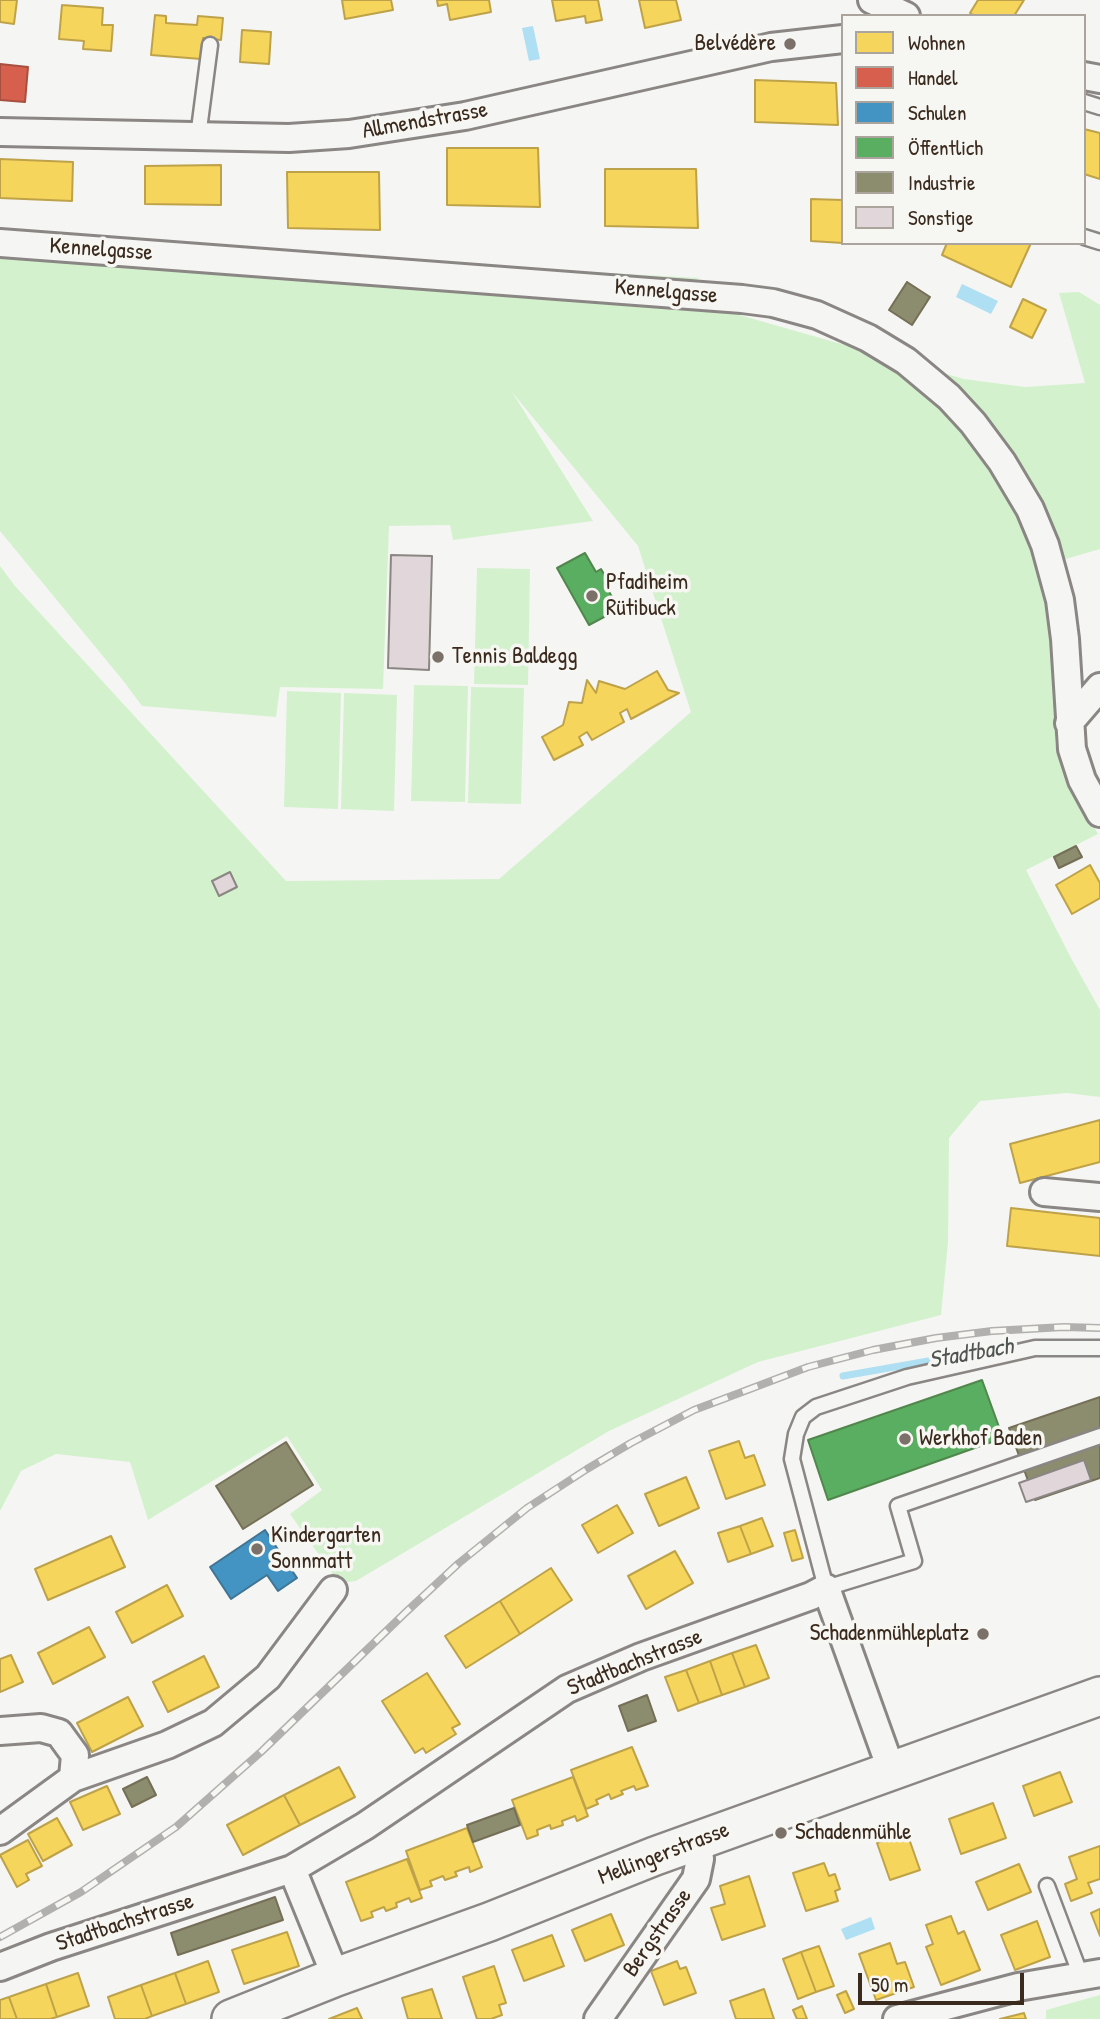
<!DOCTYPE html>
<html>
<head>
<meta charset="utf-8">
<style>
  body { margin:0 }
  #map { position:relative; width:1100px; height:2019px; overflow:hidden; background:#f5f5f3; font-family:"Patrick Hand",sans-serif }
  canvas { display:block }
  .legend { position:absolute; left:841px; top:14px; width:245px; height:231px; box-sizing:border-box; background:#f6f6f2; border:2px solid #aba49d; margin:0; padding:9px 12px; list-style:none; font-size:21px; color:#3b2a1e }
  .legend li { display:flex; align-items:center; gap:14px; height:35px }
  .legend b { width:35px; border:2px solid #aba49d }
  .scale { position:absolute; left:858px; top:1973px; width:166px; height:32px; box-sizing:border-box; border:4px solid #3b2a1e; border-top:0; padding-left:9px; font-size:21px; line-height:24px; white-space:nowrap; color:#3b2a1e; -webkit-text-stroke:5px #f6f6f2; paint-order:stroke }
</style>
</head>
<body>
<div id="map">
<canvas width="1100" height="2019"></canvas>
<ul class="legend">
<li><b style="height:19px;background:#f6d55c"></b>Wohnen</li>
<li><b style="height:19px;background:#d6604d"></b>Handel</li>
<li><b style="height:19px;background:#4393c3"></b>Schulen</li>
<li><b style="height:19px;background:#5aae61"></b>Öffentlich</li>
<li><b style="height:19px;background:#8c8c6e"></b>Industrie</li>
<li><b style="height:19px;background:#e1d6d9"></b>Sonstige</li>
</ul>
<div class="scale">50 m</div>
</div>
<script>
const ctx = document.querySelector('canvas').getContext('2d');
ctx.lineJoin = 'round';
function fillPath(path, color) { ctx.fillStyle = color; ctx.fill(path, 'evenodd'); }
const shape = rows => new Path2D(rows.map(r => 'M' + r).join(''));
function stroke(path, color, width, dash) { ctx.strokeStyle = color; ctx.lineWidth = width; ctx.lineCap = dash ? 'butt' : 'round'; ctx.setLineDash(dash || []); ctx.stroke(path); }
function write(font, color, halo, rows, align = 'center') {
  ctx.font = font + ' "Patrick Hand",sans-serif'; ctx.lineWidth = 7; ctx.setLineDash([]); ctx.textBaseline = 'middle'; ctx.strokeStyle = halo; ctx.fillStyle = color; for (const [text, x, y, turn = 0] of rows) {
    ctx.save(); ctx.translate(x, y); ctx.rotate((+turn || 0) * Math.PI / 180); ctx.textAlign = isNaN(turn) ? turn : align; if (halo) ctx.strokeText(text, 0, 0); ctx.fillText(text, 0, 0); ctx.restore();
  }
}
const green = shape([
  [0,240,700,278,643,302,736,314,964,379,1025,387,1085,383,1059,293,1079,292,1100,305,1100,549,1042,566,1053,628,1055,658,1055,744,1070,785,1098,834,1026,870,1071,958,1100,1010,1100,1097,1067,1093,980,1101,949,1138,948,1242,941,1315,758,1362,609,1431,356,1581,339,1583,290,1514,322,1490,287,1436,148,1520,130,1462,56,1454,21,1471,0,1511,0,566,15,586,286,881,499,879,691,712,638,546,512,392,593,521,453,540,450,525,389,526,383,689,280,687,276,717,142,706,125,683,0,531],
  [477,568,530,569,528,685,474,684],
  [414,685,468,686,465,802,411,801],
  [471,687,524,688,521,804,468,803],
  [287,691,341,693,338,809,284,807],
  [344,693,397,695,394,811,341,809],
  [1100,1995,1100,2019,1046,2019,1046,2010]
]);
const water = shape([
  [533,26,540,59,529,61,522,28],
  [962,284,998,301,991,314,956,297],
  [871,1917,875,1929,846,1940,841,1929]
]);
const homes = shape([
  [0,0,17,0,14,24,0,22,0,0],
  [342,0,391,0,393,10,345,19,342,0],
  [437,0,489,0,491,12,450,20,447,4,438,6,437,0],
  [552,0,598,0,602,20,586,23,585,16,556,21,552,0],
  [639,0,676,0,681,20,645,28,639,0],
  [978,0,1024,0,1014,16,975,16,970,13,978,0],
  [62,5,103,8,102,25,113,25,111,51,83,49,84,41,59,39,62,5],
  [155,15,166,16,166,23,197,25,198,16,223,18,221,40,203,38,201,59,151,55,155,15],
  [242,30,271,32,269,64,240,62,242,30],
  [755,80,836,83,838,125,755,122,755,80],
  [1084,129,1100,133,1100,179,1084,174,1084,129],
  [447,148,538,148,540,207,447,205,447,148],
  [0,159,73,162,72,201,0,198,0,159],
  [221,165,221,205,145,204,145,166,221,165],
  [605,169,696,169,698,228,605,226,605,169],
  [287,172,379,172,380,230,288,228,287,172],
  [811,199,843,200,843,243,811,241,811,199],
  [947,243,1031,243,1011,287,942,255,947,243],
  [1023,299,1046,310,1032,338,1010,327,1023,299],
  [657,671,668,690,679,693,631,719,627,709,620,713,624,722,592,740,587,732,579,737,583,745,554,760,542,737,563,725,569,702,582,703,587,680,596,693,599,681,625,689,657,671],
  [1090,865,1100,883,1100,898,1072,914,1056,885,1090,865],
  [1100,1120,1100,1162,1020,1183,1010,1144,1100,1120],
  [1011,1208,1100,1218,1100,1256,1007,1246,1011,1208],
  [739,1441,745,1458,754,1455,765,1485,726,1499,709,1451,739,1441],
  [686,1477,699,1508,659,1526,645,1494,686,1477],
  [617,1505,633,1533,598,1553,582,1525,617,1505],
  [762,1518,773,1546,751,1554,740,1526,762,1518],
  [740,1526,751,1554,728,1562,718,1533,740,1526],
  [795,1530,803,1558,792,1561,784,1533,795,1530],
  [111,1536,125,1567,48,1600,35,1569,111,1536],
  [675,1551,693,1583,646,1609,628,1576,675,1551],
  [551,1568,572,1600,520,1634,500,1601,551,1568],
  [167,1585,183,1616,132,1643,116,1612,167,1585],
  [500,1601,520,1634,466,1668,445,1636,500,1601],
  [89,1627,105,1657,53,1684,38,1653,89,1627],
  [756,1645,769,1678,745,1687,732,1653,756,1645],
  [732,1653,745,1687,722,1695,710,1661,732,1653],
  [11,1655,23,1682,0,1692,0,1659,11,1655],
  [204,1656,219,1687,168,1712,153,1682,204,1656],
  [710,1661,722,1695,699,1703,686,1670,710,1661],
  [686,1670,699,1703,678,1711,665,1677,686,1670],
  [427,1673,460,1724,452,1728,456,1734,426,1753,423,1748,415,1753,382,1701,427,1673],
  [128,1697,143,1726,92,1752,77,1723,128,1697],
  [632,1747,648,1786,636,1790,634,1786,621,1791,623,1794,611,1799,609,1794,596,1800,598,1804,586,1809,571,1770,632,1747],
  [339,1767,355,1797,300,1825,284,1795,339,1767],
  [1060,1772,1072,1802,1034,1816,1023,1786,1060,1772],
  [573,1777,588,1816,577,1821,575,1816,562,1821,563,1825,551,1829,550,1825,537,1830,538,1835,527,1839,512,1800,573,1777],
  [107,1786,120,1814,83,1830,70,1802,107,1786],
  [284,1795,300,1825,243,1855,227,1825,284,1795],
  [993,1803,1006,1838,961,1854,949,1819,993,1803],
  [57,1818,72,1845,43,1861,28,1834,57,1818],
  [467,1828,482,1867,470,1872,469,1867,455,1872,457,1876,445,1880,443,1876,430,1881,432,1886,420,1890,406,1851,467,1828],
  [907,1833,920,1870,890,1880,877,1843,907,1833],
  [28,1840,42,1866,26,1874,29,1880,17,1887,0,1855,28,1840],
  [1100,1846,1100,1879,1088,1883,1092,1893,1071,1901,1065,1884,1077,1879,1069,1857,1100,1846],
  [407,1859,422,1898,411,1902,409,1898,396,1903,397,1907,386,1911,384,1907,371,1912,373,1917,361,1921,346,1882,407,1859],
  [824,1863,829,1876,835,1874,840,1889,835,1891,838,1901,806,1911,793,1873,824,1863],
  [1019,1864,1031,1892,988,1910,976,1882,1019,1864],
  [749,1876,765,1926,722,1940,711,1908,725,1904,720,1886,749,1876],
  [1100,1909,1100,1936,1091,1913,1100,1909],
  [611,1914,624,1945,585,1961,572,1930,611,1914],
  [951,1916,958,1934,964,1931,980,1970,941,1985,926,1947,933,1944,926,1925,951,1916],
  [1037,1921,1050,1957,1015,1970,1001,1935,1037,1921],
  [287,1932,299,1966,244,1984,232,1950,287,1932],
  [552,1935,564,1966,524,1981,512,1950,552,1935],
  [890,1943,897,1964,905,1962,914,1987,876,2000,859,1954,890,1943],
  [819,1946,834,1986,816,1992,801,1952,819,1946],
  [801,1952,816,1992,798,1999,783,1959,801,1952],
  [208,1961,219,1992,186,2004,175,1973,208,1961],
  [677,1961,680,1969,686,1967,696,1993,664,2005,651,1971,677,1961],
  [494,1966,506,2003,499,2005,502,2015,491,2019,477,2019,463,1977,494,1966],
  [78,1973,89,2006,57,2017,46,1984,78,1973],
  [175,1973,186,2004,152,2016,141,1985,175,1973],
  [46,1984,57,2017,50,2019,17,2019,9,1997,46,1984],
  [141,1985,152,2016,145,2019,115,2019,108,1997,141,1985],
  [432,1989,442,2019,408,2019,402,1998,432,1989],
  [764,1989,774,2019,736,2019,730,2001,764,1989],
  [846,1991,854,2009,845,2013,837,1995,846,1991],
  [9,1997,17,2019,0,2019,0,2000,9,1997],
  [802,2006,807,2019,797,2019,793,2010,802,2006],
  [357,2008,362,2019,329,2019,357,2008],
  [1024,2013,1026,2019,1000,2019,1024,2013]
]);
const shops = shape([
  [0,64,28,67,25,102,0,100,0,64]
]);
const schools = shape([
  [265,1530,297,1578,278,1591,267,1575,231,1599,210,1567,265,1530]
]);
const public = shape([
  [585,553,596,572,601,569,608,581,604,583,619,609,589,625,557,568,585,553],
  [982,1380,1003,1438,828,1500,808,1440,982,1380]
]);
const industry = shape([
  [907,282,930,297,912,325,889,310,907,282],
  [1076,846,1082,857,1059,868,1054,857,1076,846],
  [1100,1397,1100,1478,1035,1500,1009,1428,1100,1397],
  [286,1442,313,1485,243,1529,216,1486,286,1442],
  [647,1695,656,1721,628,1731,619,1706,647,1695],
  [147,1777,156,1795,132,1807,123,1789,147,1777],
  [514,1808,520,1825,473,1842,467,1825,514,1808],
  [275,1897,283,1920,178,1955,171,1933,275,1897]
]);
const stream = shape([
  [843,1376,1008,1347]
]);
const building = shape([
  [391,555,432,556,429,670,388,668,391,555],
  [230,872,237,887,219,896,212,881,230,872],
  [1084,1460,1091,1480,1026,1502,1019,1483,1084,1460]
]);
const lane = shape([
  [1084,102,1100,107],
  [198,137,210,45],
  [1084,237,1100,242],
  [1100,1348,1035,1348,907,1377,816,1407,803,1417,796,1434,792,1459,826,1588,914,1561,898,1506,1100,1436],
  [1047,1886,1081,1976]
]);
const street = shape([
  [872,0,906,16],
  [1084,76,1100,79],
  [0,132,289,138,349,134,465,116,771,47,843,39],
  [0,243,742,299,773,303,817,315,868,338,906,361,949,397,973,423,1002,462,1030,509,1045,545,1060,600,1065,639,1072,749,1082,780,1100,813],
  [1069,723,1100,687],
  [1044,1192,1100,1197],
  [0,1731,41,1728,59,1733,75,1755,73,1778],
  [0,1831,73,1778,167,1745,213,1723,268,1677,333,1590],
  [292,1869,336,1977],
  [0,1967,51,1947,292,1869,365,1826,567,1689,641,1657,811,1596,826,1588,892,1772],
  [598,2019,696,1879,700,1859,697,1841],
  [897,2019,1018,1987,1100,1973]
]);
const secondary = shape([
  [231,2019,336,1977,489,1922,655,1856,1100,1696]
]);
const rail = shape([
  [0,1937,81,1892,176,1827,262,1751,405,1613,459,1563,527,1508,587,1469,631,1443,694,1410,742,1392,808,1367,873,1350,936,1338,992,1331,1064,1327,1100,1328]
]);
const markers = [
  [790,44,7,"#7c7169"],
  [592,596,7,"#7c7169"],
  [438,657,7,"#7c7169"],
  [905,1439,7,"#7c7169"],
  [257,1549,7,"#7c7169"],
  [983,1634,7,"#7c7169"],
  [781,1833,7,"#7c7169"]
];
const poiNames = [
  ["Belvédère",776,44,"right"],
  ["Pfadiheim",606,583],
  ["Rütibuck",606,609],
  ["Tennis Baldegg",452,657],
  ["Werkhof Baden",919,1439],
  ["Kindergarten",271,1536],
  ["Sonnmatt",271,1562],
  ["Schadenmühleplatz",969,1634,"right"],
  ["Schadenmühle",795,1833]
];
const streetNames = [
  ["Allmendstrasse",425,121,-10],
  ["Kennelgasse",101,250,4],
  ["Kennelgasse",666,292,5],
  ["Stadtbachstrasse",635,1663,-22],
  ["Mellingerstrasse",664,1854,-21],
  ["Stadtbachstrasse",125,1923,-18],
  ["Bergstrasse",658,1933,-55]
];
const waterNames = [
  ["Stadtbach",971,1354,-10]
];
fillPath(green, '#d4f1ce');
fillPath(water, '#aedff2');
fillPath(homes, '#f6d55c');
stroke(homes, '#bea249', 2);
fillPath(shops, '#d6604d');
stroke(shops, '#a8503f', 2);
fillPath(schools, '#4393c3');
stroke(schools, '#417492', 2);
fillPath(public, '#5aae61');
stroke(public, '#51864d', 2);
fillPath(industry, '#8c8c6e');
stroke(industry, '#746f56', 2);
stroke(stream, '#aedff2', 7);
fillPath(building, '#e1d6d9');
stroke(building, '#8a8683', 2);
stroke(lane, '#8a8683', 19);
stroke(street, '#8a8683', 32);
stroke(secondary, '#8a8683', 42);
stroke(lane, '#f5f5f3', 14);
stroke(street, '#f5f5f3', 26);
stroke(secondary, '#f5f5f3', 37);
stroke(rail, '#b2b0ae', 8);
stroke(rail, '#f6f6f2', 5, [16]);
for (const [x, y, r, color] of markers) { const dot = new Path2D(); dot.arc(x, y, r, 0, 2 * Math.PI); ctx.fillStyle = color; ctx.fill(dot); stroke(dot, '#f6f6f2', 2.5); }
write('23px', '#3b2a1e', '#f6f6f2', poiNames, 'left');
write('23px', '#3b2a1e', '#f6f6f2', streetNames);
write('italic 24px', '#505553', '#f6f6f2', waterNames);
</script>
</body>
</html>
